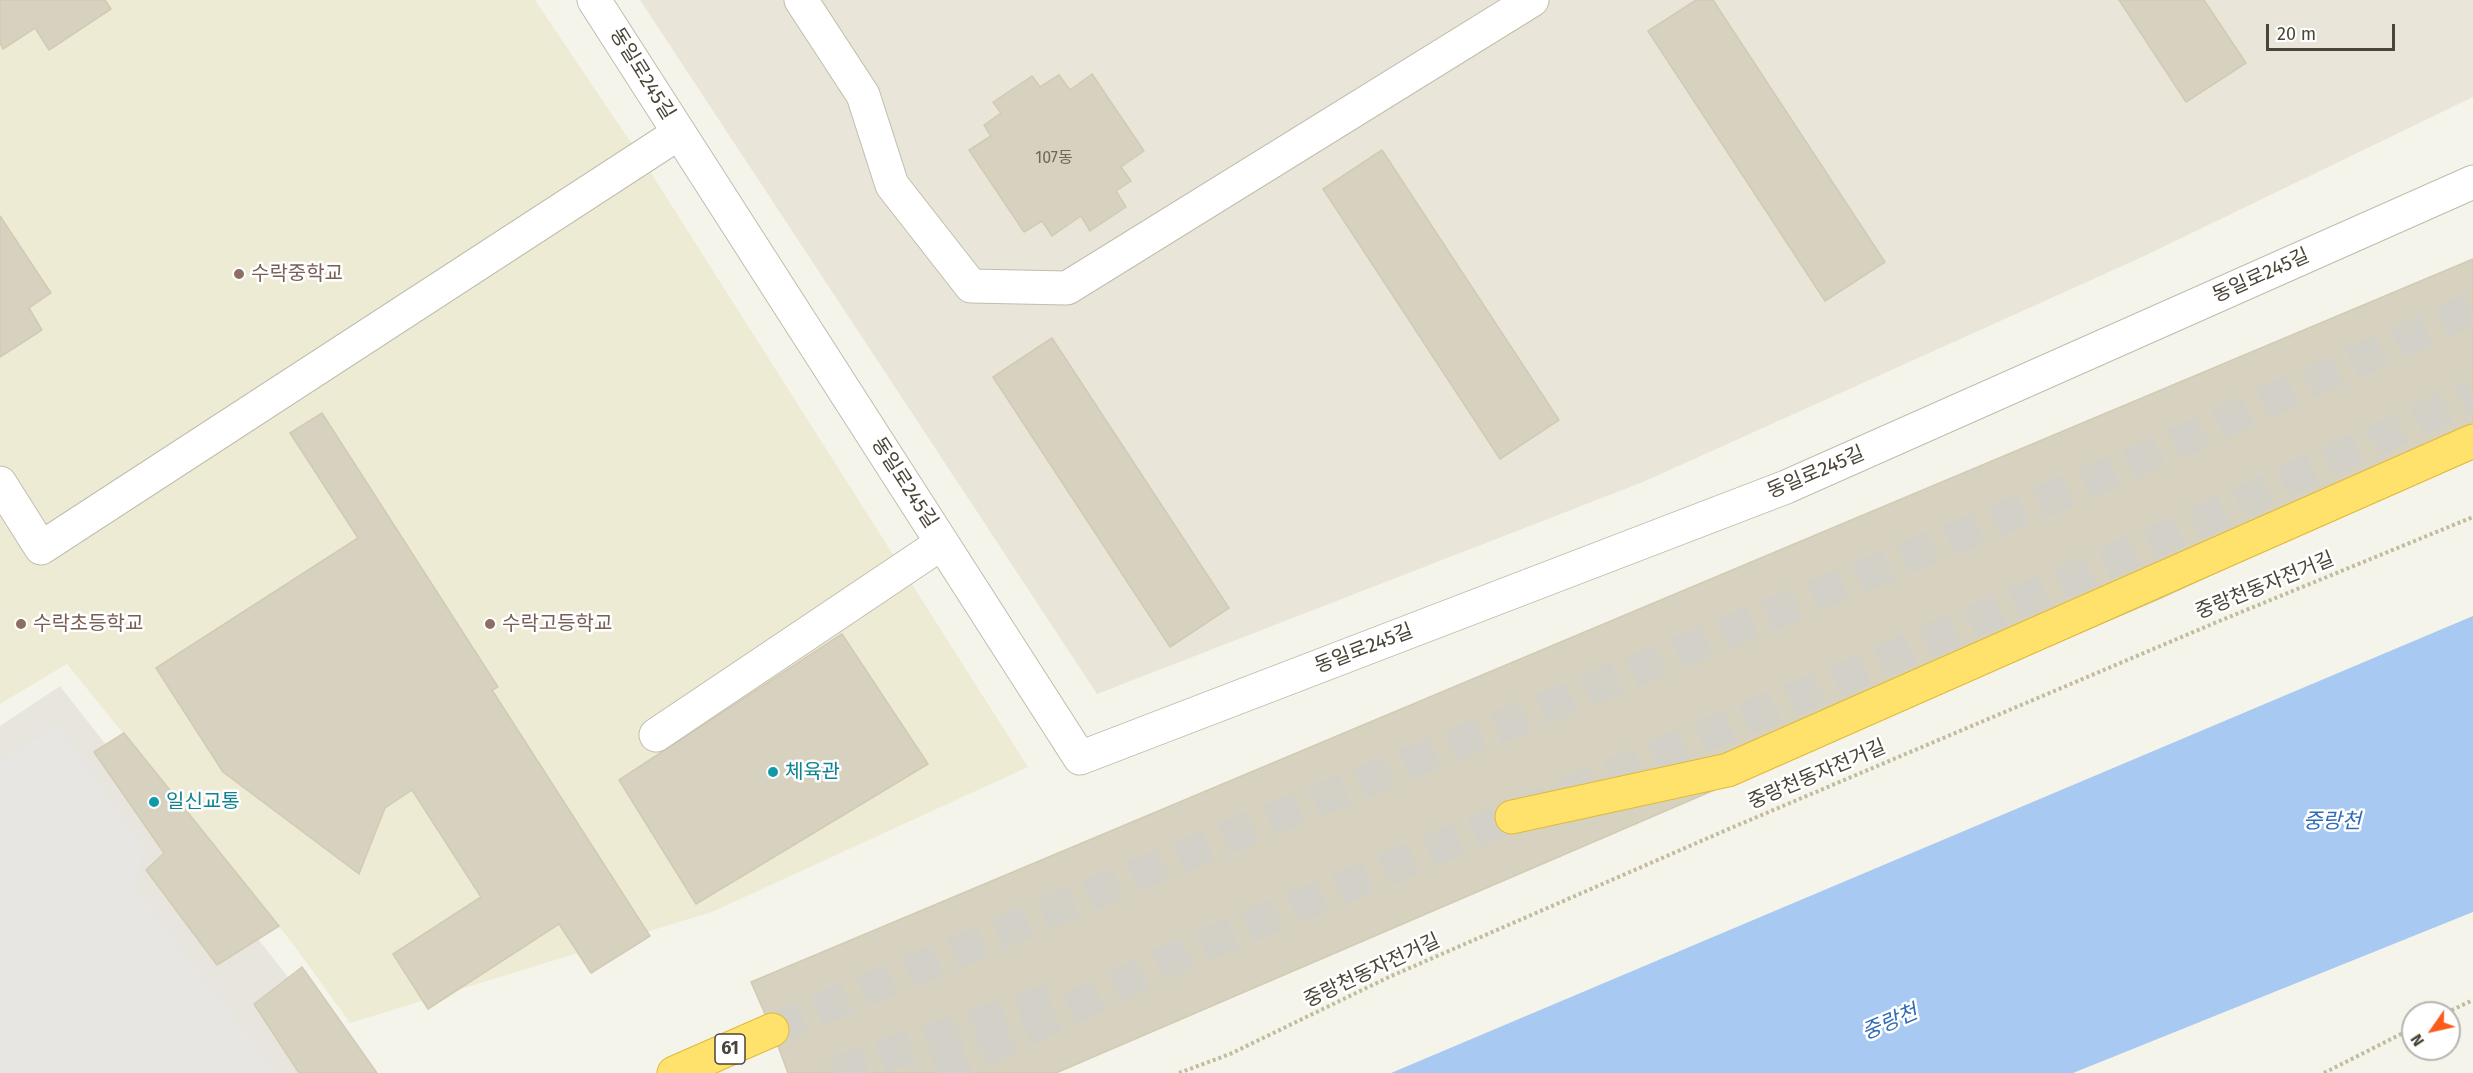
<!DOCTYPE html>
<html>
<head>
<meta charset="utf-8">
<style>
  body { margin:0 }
  #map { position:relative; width:2473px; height:1073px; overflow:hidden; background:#f5f4eb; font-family:"Fira Sans",sans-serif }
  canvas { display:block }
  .north { position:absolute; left:2401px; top:1001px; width:60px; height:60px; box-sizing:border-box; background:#fff; border:2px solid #b7b5af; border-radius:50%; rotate:236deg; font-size:16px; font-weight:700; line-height:24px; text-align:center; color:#4a4538 }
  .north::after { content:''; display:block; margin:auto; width:21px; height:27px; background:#fb5c1b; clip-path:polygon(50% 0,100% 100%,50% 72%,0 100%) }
  .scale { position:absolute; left:2266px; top:24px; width:129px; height:27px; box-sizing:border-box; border:3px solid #4a4538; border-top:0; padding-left:8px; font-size:18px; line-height:21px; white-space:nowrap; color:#4a4538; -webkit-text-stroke:4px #fff; paint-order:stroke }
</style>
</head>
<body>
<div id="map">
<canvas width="2473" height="1073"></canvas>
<div class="north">N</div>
<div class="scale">20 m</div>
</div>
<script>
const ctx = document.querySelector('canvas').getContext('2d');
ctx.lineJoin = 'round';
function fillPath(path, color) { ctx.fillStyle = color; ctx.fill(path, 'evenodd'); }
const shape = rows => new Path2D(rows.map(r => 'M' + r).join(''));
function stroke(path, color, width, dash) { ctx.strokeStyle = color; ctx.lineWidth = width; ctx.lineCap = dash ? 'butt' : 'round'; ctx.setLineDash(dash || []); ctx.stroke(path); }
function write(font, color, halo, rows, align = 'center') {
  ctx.font = font + ' "Fira Sans","Noto Sans KR",sans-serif'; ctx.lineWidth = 5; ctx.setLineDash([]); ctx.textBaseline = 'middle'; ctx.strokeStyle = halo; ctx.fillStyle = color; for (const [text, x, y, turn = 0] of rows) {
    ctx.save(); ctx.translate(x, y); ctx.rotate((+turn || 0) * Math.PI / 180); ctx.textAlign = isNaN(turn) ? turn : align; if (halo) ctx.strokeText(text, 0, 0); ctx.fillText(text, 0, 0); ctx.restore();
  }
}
const residential = shape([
  [640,0,2473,0,2473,97,2140,258,1643,482,1097,694]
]);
const industrial = shape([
  [60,686,363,1073,0,1073,0,726]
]);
const education = shape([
  [0,0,535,0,644,162,1028,767,712,912,350,1023,293,944,67,664,0,704]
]);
const parking = shape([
  [57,726,143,847,135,888,275,1073,0,1073,0,762]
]);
const water = shape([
  [2473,616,2473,912,2073,1073,1391,1073]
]);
const building = shape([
  [0,0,105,0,111,9,49,50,35,28,3,49,0,43,0,0],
  [1696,0,1713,0,1885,262,1825,301,1648,31,1696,0],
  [2119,0,2204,0,2246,63,2186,102,2119,0],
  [1092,74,1144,151,1121,167,1131,181,1116,191,1126,207,1090,231,1081,216,1052,236,1042,221,1024,232,969,150,991,136,984,125,1001,113,993,102,1032,76,1040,87,1059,75,1070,90,1092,74],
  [1382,150,1559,420,1500,459,1323,189,1382,150],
  [0,216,51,293,29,308,42,330,0,357,0,216],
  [2473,259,2473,454,2161,598,1056,1073,788,1073,772,1030,751,982,2473,259],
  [1052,338,1229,608,1170,647,993,377,1052,338],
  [322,413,498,687,492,690,650,936,591,973,559,924,428,1009,393,954,481,897,412,790,385,808,359,874,223,772,156,668,358,538,290,433,322,413],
  [842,634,928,764,696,904,619,780,842,634],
  [124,733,279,926,217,965,146,870,164,853,94,752,124,733],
  [302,967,377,1073,299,1073,254,1004,302,967]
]);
const highwayTunnel = shape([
  [772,1030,1180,857,1599,686,2127,466,2473,308],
  [834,1073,1050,999],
  [937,1073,1190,951,1841,679,2005,608,2176,532,2473,395]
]);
const path = shape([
  [2446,1013,2473,1000],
  [1179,1073,1230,1054,1389,977,1731,828,2217,622,2473,517],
  [2324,1073,2413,1028]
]);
const minor = shape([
  [594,0,1080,758,1786,487,2473,182],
  [801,0,863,95,892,185,971,286,1067,288,1532,0],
  [0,483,41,548,679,133],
  [656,735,942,543]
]);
const highway = shape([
  [1512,817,1728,770,2473,441],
  [674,1073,772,1030]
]);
const markers = [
  [239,274,6,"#8d6e63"],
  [21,624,6,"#8d6e63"],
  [490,624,6,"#8d6e63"],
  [773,772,6,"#0f9aa8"],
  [154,802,6,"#0f9aa8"]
];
const numberNames = [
  ["107동",1054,159]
];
const shields = [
  [730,1049,30]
];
const shieldNames = [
  ["61",730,1049]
];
const streetNames = [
  ["동일로245길",642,74,58],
  ["동일로245길",2261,276,-24],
  ["동일로245길",1816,473,-23],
  ["동일로245길",904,483,57],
  ["중랑천동자전거길",2265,586,-22],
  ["동일로245길",1364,649,-21],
  ["중랑천동자전거길",1817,775,-23],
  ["중랑천동자전거길",1372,971,-25]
];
const educationNames = [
  ["수락중학교",251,274],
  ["수락초등학교",33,624],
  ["수락고등학교",502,624]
];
const cultureNames = [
  ["체육관",785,772],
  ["일신교통",166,802]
];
const waterNames = [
  ["중랑천",2332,822],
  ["중랑천",1890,1023,-23]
];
fillPath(residential, '#e9e6d9');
fillPath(industrial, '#e8e5df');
fillPath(education, '#eeebd5');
fillPath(parking, '#e7e6e2');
fillPath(water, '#a7c9f2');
fillPath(building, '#d7d1c0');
stroke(building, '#d2cab3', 1.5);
stroke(highwayTunnel, '#d3d1c7', 33, [33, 16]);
stroke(minor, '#c1bdad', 35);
stroke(highway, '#dfb93b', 35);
stroke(path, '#c3bb9e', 4, [3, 3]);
stroke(minor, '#fff', 33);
stroke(highway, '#ffe26c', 33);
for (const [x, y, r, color] of markers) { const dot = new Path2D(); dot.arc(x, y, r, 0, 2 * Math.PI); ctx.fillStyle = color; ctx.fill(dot); stroke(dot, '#fff', 2); }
write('16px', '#6d685a', null, numberNames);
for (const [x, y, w] of shields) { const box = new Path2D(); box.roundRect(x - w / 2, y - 15, w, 30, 4.5); ctx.fillStyle = '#fff'; ctx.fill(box); stroke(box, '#4a4538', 1.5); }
write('bold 18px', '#4a4538', null, shieldNames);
write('20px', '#4a4538', '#fff', streetNames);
write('20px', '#785e54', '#fff', educationNames, 'left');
write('20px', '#0d838f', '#fff', cultureNames, 'left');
write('italic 21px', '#2f6bb8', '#fff', waterNames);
</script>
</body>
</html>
